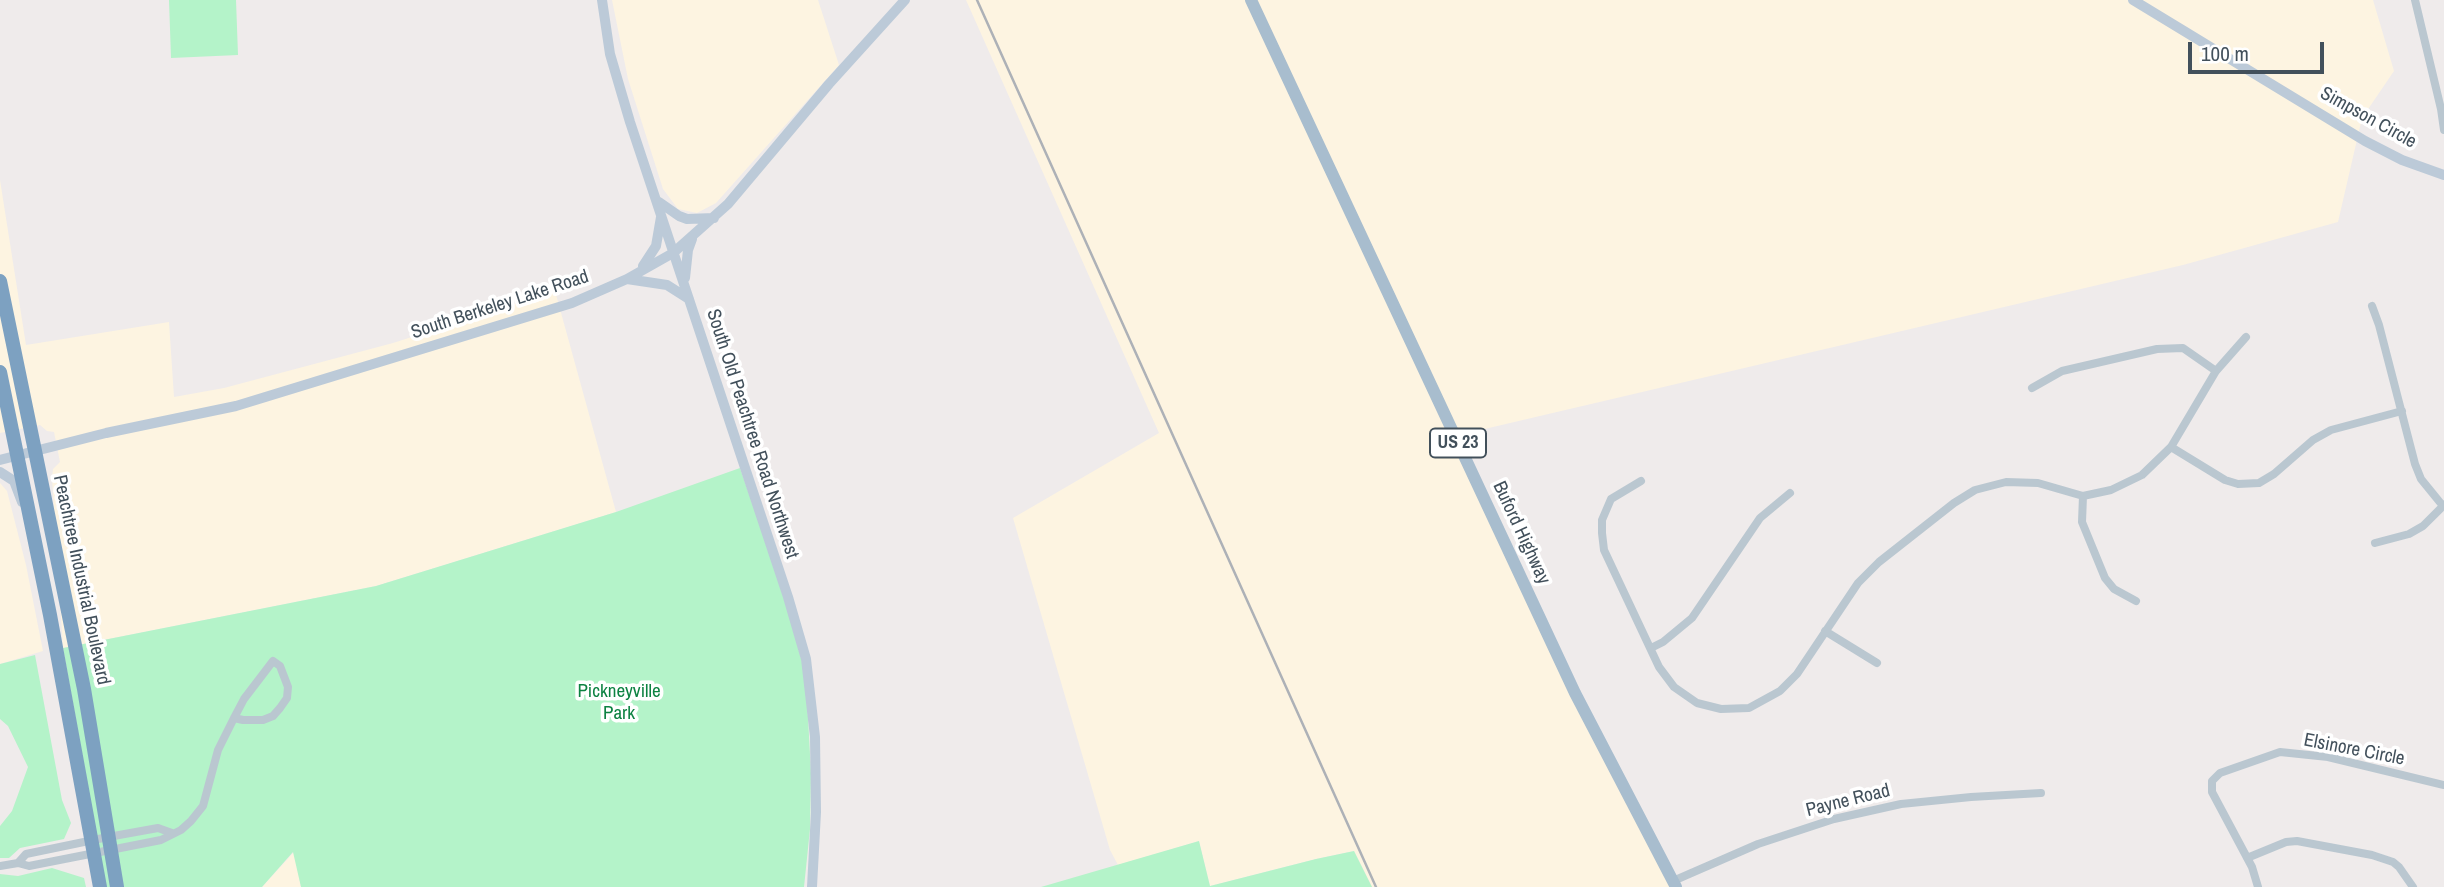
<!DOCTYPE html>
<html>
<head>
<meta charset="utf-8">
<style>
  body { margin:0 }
  #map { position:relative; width:2444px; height:887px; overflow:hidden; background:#efebeb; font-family:"Archivo Narrow",sans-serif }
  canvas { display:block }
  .scale { position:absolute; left:2188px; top:42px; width:136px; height:32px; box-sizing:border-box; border:4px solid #42505b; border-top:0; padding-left:9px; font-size:21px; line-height:24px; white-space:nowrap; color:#42505b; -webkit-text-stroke:5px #fff; paint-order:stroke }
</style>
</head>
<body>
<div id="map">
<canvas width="2444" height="887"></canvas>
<div class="scale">100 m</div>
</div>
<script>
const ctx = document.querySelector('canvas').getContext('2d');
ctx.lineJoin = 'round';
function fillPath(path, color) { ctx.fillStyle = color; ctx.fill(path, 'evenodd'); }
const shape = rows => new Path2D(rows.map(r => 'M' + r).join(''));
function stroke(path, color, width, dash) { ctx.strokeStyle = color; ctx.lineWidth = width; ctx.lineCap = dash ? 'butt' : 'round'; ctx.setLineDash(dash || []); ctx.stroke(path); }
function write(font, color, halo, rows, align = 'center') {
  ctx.font = font + ' "Archivo Narrow",sans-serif'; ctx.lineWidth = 7; ctx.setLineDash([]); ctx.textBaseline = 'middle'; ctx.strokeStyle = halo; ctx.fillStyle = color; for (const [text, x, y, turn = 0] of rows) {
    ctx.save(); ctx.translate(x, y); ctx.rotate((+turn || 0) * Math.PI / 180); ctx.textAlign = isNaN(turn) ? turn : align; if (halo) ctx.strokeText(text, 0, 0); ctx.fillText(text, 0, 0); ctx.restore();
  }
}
const commercial = shape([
  [612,0,818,0,839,65,716,203,697,213,678,209,663,189,628,79],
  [966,0,2373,0,2394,71,2362,118,2338,222,2183,265,1459,435,1616,772,1680,887,1372,887,1354,851,1316,859,1210,886,1199,841,1118,865,1110,850,1013,518,1159,433],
  [0,180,26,345,169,322,174,397,224,388,393,343,555,291,616,512,376,586,63,648,52,478,53,469,60,462,54,432,47,431,40,425,0,433],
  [0,483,7,491,26,565,43,651,0,664],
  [294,852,301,887,262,887]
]);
const green = shape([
  [169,0,236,0,238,55,171,58],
  [740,468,782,589,802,662,807,698,811,773,810,829,804,887,301,887,293,852,262,887,106,887,63,648,376,586,616,512],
  [35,655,62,800,71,823,64,839,20,848,9,858,0,858,0,826,12,811,28,767,8,726,0,719,0,664],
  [1199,841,1210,886,1316,859,1354,851,1372,887,1041,887],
  [52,868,84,878,86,887,0,887,0,874,18,876]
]);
const street = shape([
  [2415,0,2441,109,2444,130],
  [2372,306,2379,325,2415,464,2421,479,2443,506],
  [2032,388,2062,371,2157,349,2183,348,2216,371],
  [2171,447,2225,480,2238,484,2259,483,2274,474,2313,440,2331,430,2402,411],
  [1641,481,1611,499,1602,520,1602,533,1604,550,1659,667,1674,687,1697,703,1721,709,1749,708,1780,691,1797,674,1858,583,1879,562,1954,503,1975,490,2006,482,2038,483,2083,496,2111,490,2142,475,2171,447,2216,371,2246,337],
  [2083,496,2082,522,2105,578,2114,589,2136,601],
  [2375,543,2409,534,2423,526,2444,505],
  [1825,631,1877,663],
  [1651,648,1663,642,1692,618,1760,518,1790,493],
  [2247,858,2286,842,2297,841,2372,855,2393,862,2399,867,2413,887],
  [18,863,26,854,108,837,158,828,172,833],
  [0,866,18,863,29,866,161,840,181,830,191,821,203,806,218,750,234,718,244,699,273,661,280,666,288,687,287,698,280,708,273,716,263,720,243,720,234,718],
  [1673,881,1758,844,1834,819,1901,804,1971,797,2041,793],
  [2258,887,2252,867,2212,792,2212,781,2220,773,2280,752,2328,757,2444,785]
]);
const secondary = shape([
  [602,0,610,54,630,122,788,597,806,659,815,737,816,812,812,887],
  [2133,0,2365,141,2402,160,2444,175],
  [659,202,679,216,687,219,714,218],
  [643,266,656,246,661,217],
  [685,278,688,250,692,239],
  [627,279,667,285,689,299],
  [0,460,106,433,236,406,572,303,627,279,673,253,728,204,829,84,905,0],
  [0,472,14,481,22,502]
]);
const primary = shape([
  [1251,0,1575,693,1676,887]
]);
const highway = shape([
  [0,281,84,689,117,887],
  [0,372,50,615,100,887]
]);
const rail = shape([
  [977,0,1376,887]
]);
const shields = [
  [1458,443,56]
];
const shieldNames = [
  ["US 23",1458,443]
];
const streetNames = [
  ["Simpson Circle",2368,118,29],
  ["South Berkeley Lake Road",500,305,-18],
  ["South Old Peachtree Road Northwest",752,434,72],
  ["Buford Highway",1521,533,65],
  ["Peachtree Industrial Boulevard",81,580,78],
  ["Elsinore Circle",2354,750,11],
  ["Payne Road",1848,801,-14]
];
const parkNames = [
  ["Pickneyville",619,692],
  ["Park",619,714]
];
fillPath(commercial, '#fdf4e1');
fillPath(green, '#b4f3c9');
stroke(street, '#bac7d0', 8);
stroke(secondary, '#bccad8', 10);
stroke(primary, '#a8bdce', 12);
stroke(highway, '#7da1c1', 14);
stroke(rail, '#adb1b7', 2.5);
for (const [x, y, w] of shields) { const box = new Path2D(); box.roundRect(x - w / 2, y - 14.5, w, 29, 5); ctx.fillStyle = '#fff'; ctx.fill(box); stroke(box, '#42505b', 2); }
write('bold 18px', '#42505b', null, shieldNames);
write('19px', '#42505b', '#fff', streetNames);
write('19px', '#0d8242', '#fff', parkNames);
</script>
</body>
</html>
